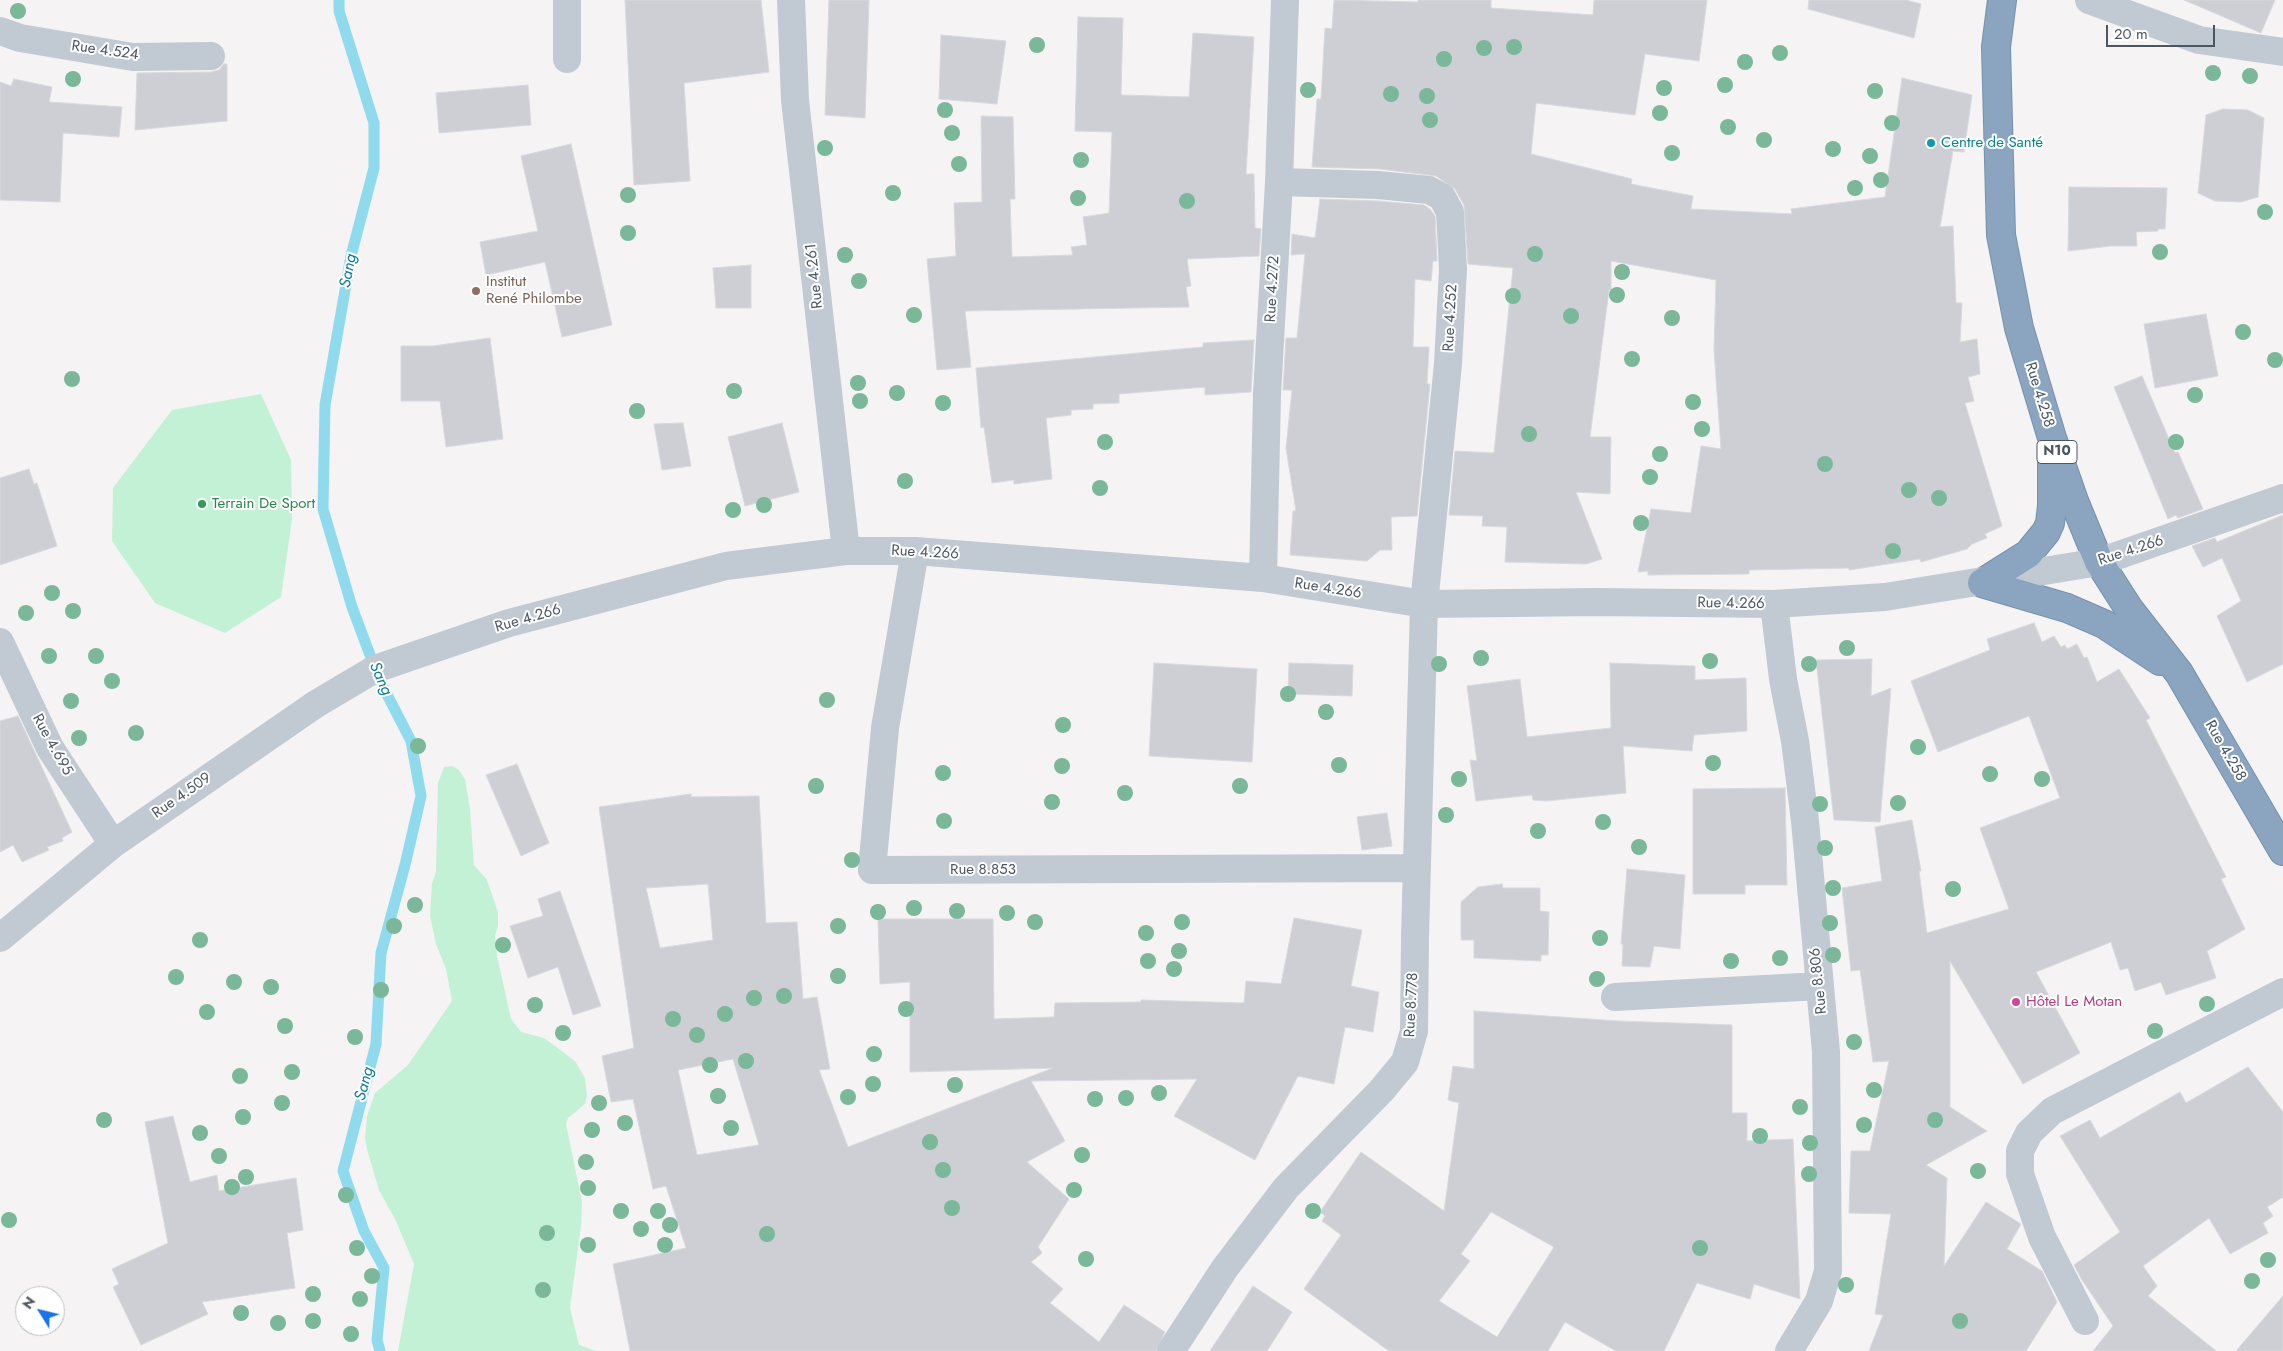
<!DOCTYPE html>
<html>
<head>
<meta charset="utf-8">
<style>
  body { margin:0 }
  #map { position:relative; width:2283px; height:1351px; overflow:hidden; background:#f5f3f3; font-family:Jost,sans-serif }
  canvas { display:block }
  .north { position:absolute; left:15px; top:1286px; width:50px; height:50px; box-sizing:border-box; background:#fff; border:1px solid #b7bbc0; border-radius:50%; rotate:306deg; font-size:14px; font-weight:700; line-height:20px; text-align:center; color:#4a5661 }
  .north::after { content:''; display:block; margin:auto; width:18px; height:22px; background:#1a73e8; clip-path:polygon(50% 0,100% 100%,50% 72%,0 100%) }
  .scale { position:absolute; left:2106px; top:25px; width:109px; height:22px; box-sizing:border-box; border:2px solid #4a5661; border-top:0; padding-left:6px; font-size:15px; line-height:18px; white-space:nowrap; color:#4a5661; -webkit-text-stroke:4px #fff; paint-order:stroke }
</style>
</head>
<body>
<div id="map">
<canvas width="2283" height="1351"></canvas>
<div class="north">N</div>
<div class="scale">20 m</div>
</div>
<script>
const ctx = document.querySelector('canvas').getContext('2d');
ctx.lineJoin = 'round';
function fillPath(path, color) { ctx.fillStyle = color; ctx.fill(path, 'evenodd'); }
const shape = rows => new Path2D(rows.map(r => 'M' + r).join(''));
function stroke(path, color, width, dash) { ctx.strokeStyle = color; ctx.lineWidth = width; ctx.lineCap = dash ? 'butt' : 'round'; ctx.setLineDash(dash || []); ctx.stroke(path); }
function write(font, color, halo, rows, align = 'center') {
  ctx.font = font + ' Jost,sans-serif'; ctx.lineWidth = 4; ctx.setLineDash([]); ctx.textBaseline = 'middle'; ctx.strokeStyle = halo; ctx.fillStyle = color; for (const [text, x, y, turn = 0] of rows) {
    ctx.save(); ctx.translate(x, y); ctx.rotate((+turn || 0) * Math.PI / 180); ctx.textAlign = isNaN(turn) ? turn : align; if (halo) ctx.strokeText(text, 0, 0); ctx.fillText(text, 0, 0); ctx.restore();
  }
}
const green = shape([
  [261,394,291,460,292,519,281,597,225,633,155,603,112,541,113,488,172,410],
  [452,766,459,770,465,779,470,809,474,865,487,880,498,912,498,926,495,936,497,956,511,1019,521,1032,544,1038,575,1061,585,1078,587,1096,585,1104,568,1118,566,1124,582,1202,581,1226,570,1308,579,1345,596,1351,398,1351,414,1264,396,1221,379,1190,367,1149,365,1138,367,1116,375,1093,408,1065,452,1001,446,969,436,944,430,916,432,883,436,872,438,783,444,767]
]);
const stream = shape([
  [339,0,339,11,374,123,374,168,351,256,325,405,323,509,352,607,379,679,411,741,421,796,405,865,381,953,376,1044,343,1171,364,1231,384,1268,377,1340,380,1351]
]);
const building = shape([
  [625,0,761,0,769,72,684,83,690,181,634,185,625,0],
  [829,0,869,0,865,118,825,115,829,0],
  [1334,0,1418,2,1418,0,1491,0,1491,8,1593,15,1594,0,1707,0,1699,61,1645,54,1635,115,1536,103,1531,154,1632,179,1631,184,1693,196,1691,209,1792,214,1791,209,1885,197,1902,78,1972,95,1964,152,1953,151,1940,227,1953,226,1956,303,1962,303,1960,342,1977,339,1980,374,1968,377,1974,401,1965,403,2002,526,1985,534,1987,538,1972,544,1967,549,1921,562,1920,559,1849,570,1849,568,1749,570,1749,574,1648,575,1648,571,1638,572,1651,509,1691,513,1701,446,1721,449,1714,350,1716,280,1611,261,1611,290,1609,290,1590,437,1611,437,1610,494,1576,492,1602,559,1586,564,1505,562,1507,527,1482,526,1483,516,1449,515,1455,451,1494,453,1513,268,1468,264,1464,205,1455,189,1436,176,1380,169,1312,167,1317,99,1321,99,1325,28,1332,29,1334,0],
  [1809,0,1906,0,1921,4,1914,38,1808,9,1809,0],
  [2184,0,2275,0,2261,33,2184,0],
  [1078,17,1123,18,1121,95,1189,97,1193,33,1254,37,1246,174,1254,174,1255,228,1261,229,1259,256,1187,259,1191,286,1186,287,1189,307,965,311,971,367,937,370,927,259,956,256,954,203,982,202,981,116,1013,117,1015,199,1010,199,1012,257,1073,255,1071,247,1087,245,1083,217,1109,213,1112,132,1075,131,1078,17],
  [941,35,1006,41,997,104,939,99,941,35],
  [224,64,227,64,227,121,135,130,137,73,211,72,219,70,224,64],
  [14,79,52,87,49,102,122,107,119,137,63,133,60,202,0,200,0,82,11,86,14,79],
  [528,85,531,125,439,133,436,93,528,85],
  [2223,109,2248,110,2264,118,2258,197,2241,202,2215,201,2198,193,2206,115,2223,109],
  [571,144,612,325,562,337,545,262,486,275,480,242,538,231,521,156,571,144],
  [2069,187,2167,188,2165,229,2158,229,2158,231,2136,232,2137,246,2111,246,2068,251,2069,187],
  [1320,199,1377,201,1424,205,1430,209,1435,216,1437,261,1433,261,1431,281,1415,279,1413,347,1429,347,1427,384,1430,384,1417,516,1391,517,1392,550,1380,550,1367,561,1290,555,1293,511,1296,511,1286,448,1292,390,1283,390,1286,338,1297,338,1305,254,1291,255,1292,234,1315,238,1320,199],
  [751,265,751,308,716,308,713,268,751,265],
  [2206,314,2218,376,2155,388,2144,324,2206,314],
  [490,338,503,439,446,447,440,401,401,401,401,346,433,346,490,338],
  [1254,340,1251,392,1205,395,1205,387,1119,394,1119,403,1093,404,1093,409,1071,410,1071,415,1046,418,1052,479,1014,484,1014,480,992,483,984,427,981,428,976,368,1203,347,1203,343,1254,340],
  [2142,376,2175,453,2178,452,2203,509,2178,518,2176,515,2168,519,2114,387,2142,376],
  [683,423,691,466,662,470,654,424,683,423],
  [782,423,799,492,745,506,728,437,782,423],
  [29,469,34,484,37,483,57,546,0,565,0,478,29,469],
  [2283,515,2283,664,2247,682,2217,616,2241,601,2222,558,2203,567,2192,546,2215,538,2217,542,2283,515],
  [2034,623,2042,642,2054,636,2061,647,2065,645,2067,649,2077,644,2084,658,2087,657,2097,682,2119,669,2150,718,2146,720,2226,877,2221,879,2245,929,2207,951,2216,978,2166,995,2161,982,2135,991,2128,968,2120,970,2111,942,2036,972,2080,1053,2023,1084,1950,961,1950,1107,1987,1131,1926,1165,1947,1178,1944,1266,1986,1202,2021,1224,2007,1249,2042,1271,2057,1302,2026,1351,1869,1351,1883,1315,1875,1314,1891,1214,1849,1213,1851,1151,1870,1151,1889,1061,1873,1062,1860,970,1851,971,1842,888,1882,881,1875,827,1912,820,1921,871,1919,871,1927,933,2009,909,1980,828,2060,798,2029,716,1938,752,1911,681,1990,650,1987,639,2034,623],
  [1872,659,1871,696,1891,688,1880,822,1834,820,1816,660,1872,659],
  [1154,663,1257,669,1252,762,1149,756,1154,663],
  [1289,663,1353,665,1352,696,1288,694,1289,663],
  [1610,663,1695,666,1695,680,1746,678,1747,731,1694,735,1692,751,1623,746,1626,793,1546,801,1533,800,1532,795,1476,801,1470,760,1477,761,1467,686,1520,679,1527,737,1611,728,1610,663],
  [18,716,72,832,62,838,63,841,47,847,49,850,22,862,13,845,0,852,0,721,18,716],
  [517,764,549,843,521,856,486,775,517,764],
  [1785,788,1787,885,1745,885,1745,894,1693,894,1693,789,1785,788],
  [691,794,691,797,759,796,766,923,797,922,803,999,817,997,830,1069,819,1070,848,1147,1053,1068,910,1072,910,982,880,984,878,919,993,919,994,1019,1054,1017,1055,1003,1141,1002,1141,1000,1244,1003,1246,981,1281,984,1294,918,1362,930,1351,986,1379,992,1373,1032,1345,1027,1334,1084,1298,1076,1255,1160,1174,1116,1197,1079,1031,1081,1065,1141,1027,1162,1069,1199,1038,1247,1042,1253,1031,1262,1063,1289,1050,1303,1099,1342,1124,1305,1165,1332,1156,1351,630,1351,613,1264,686,1248,666,1186,653,1189,633,1099,611,1102,602,1056,634,1048,599,807,691,794],
  [708,884,713,940,660,948,646,888,708,884],
  [733,1059,759,1145,697,1155,678,1070,733,1059],
  [1387,813,1392,846,1362,850,1357,817,1387,813],
  [1627,869,1685,875,1680,949,1654,946,1650,967,1622,966,1623,944,1621,944,1627,869],
  [1502,884,1503,888,1540,888,1540,911,1549,912,1548,955,1541,955,1541,961,1474,958,1474,940,1461,940,1461,902,1478,887,1502,884],
  [560,891,601,1006,573,1015,558,967,528,978,510,926,543,916,538,899,560,891],
  [1474,1011,1618,1021,1732,1025,1732,1113,1747,1113,1747,1141,1793,1139,1800,1299,1754,1284,1750,1299,1697,1283,1664,1351,1616,1351,1565,1322,1548,1351,1389,1351,1304,1289,1341,1235,1322,1221,1325,1216,1320,1212,1361,1152,1444,1211,1459,1103,1448,1100,1453,1066,1474,1069,1474,1011],
  [1491,1212,1554,1247,1497,1337,1439,1301,1470,1261,1461,1254,1491,1212],
  [2248,1067,2283,1112,2283,1197,2267,1207,2273,1216,2263,1223,2268,1233,2230,1254,2209,1218,2143,1266,2157,1286,2148,1296,2216,1351,2093,1351,2113,1326,2082,1280,2074,1265,2120,1232,2060,1136,2090,1120,2100,1138,2180,1092,2186,1103,2248,1067],
  [173,1116,190,1182,217,1175,219,1191,296,1178,303,1230,287,1233,295,1288,202,1302,208,1314,141,1345,113,1287,119,1284,112,1269,168,1243,145,1122,173,1116],
  [1253,1286,1292,1312,1267,1351,1210,1351,1253,1286],
  [2283,1296,2283,1351,2236,1351,2283,1296]
]);
const minor = shape([
  [567,0,567,59],
  [791,0,795,100,846,551],
  [2089,0,2199,40,2283,52],
  [0,31,20,38,133,57,211,56],
  [915,551,885,728,872,870,1417,868],
  [1263,578,1267,394,1279,182,1285,0],
  [1774,604,1783,679,1795,741,1805,821,1826,1052,1828,1271,1819,1301,1789,1351],
  [0,642,50,748,113,844],
  [0,938,113,844,316,704,375,669,509,623,726,566,846,551,915,551,1263,578,1424,604,1598,602,1774,604,1885,597,2099,562,2283,498],
  [1615,997,1820,986],
  [2085,1321,2042,1237,2020,1174,2020,1151,2029,1133,2052,1111,2283,992],
  [1171,1351,1225,1268,1286,1188,1381,1091,1405,1062,1414,1031,1415,937,1424,604,1448,364,1453,269,1450,212,1442,197,1429,190,1378,185,1279,182]
]);
const highway = shape([
  [2002,0,1996,47,2001,235,2019,328,2052,438,2074,501,2099,562,2129,609,2179,673,2283,851],
  [1982,583,2067,608,2104,624,2160,661],
  [1982,583,2028,554,2046,532,2050,523,2052,506,2052,459]
]);
const trees = [
  [18,11],
  [1037,45],
  [1514,47],
  [1484,48],
  [1780,53],
  [1444,59],
  [1745,62],
  [2213,73],
  [2250,76],
  [73,79],
  [1725,85],
  [1664,88],
  [1308,90],
  [1875,91],
  [1391,94],
  [1427,96],
  [945,110],
  [1660,113],
  [1430,120],
  [1892,123],
  [1728,127],
  [952,133],
  [1764,140],
  [825,148],
  [1833,149],
  [1672,153],
  [1870,156],
  [1081,160],
  [959,164],
  [1881,180],
  [1855,188],
  [893,193],
  [628,195],
  [1078,198],
  [1187,201],
  [2265,212],
  [628,233],
  [2160,252],
  [1535,254],
  [845,255],
  [1622,272],
  [859,281],
  [1617,295],
  [1513,296],
  [914,315],
  [1571,316],
  [1672,318],
  [2243,332],
  [1632,359],
  [2275,360],
  [72,379],
  [858,383],
  [734,391],
  [897,393],
  [2195,395],
  [860,401],
  [1693,402],
  [943,403],
  [637,411],
  [1702,429],
  [1529,434],
  [1105,442],
  [2176,442],
  [1660,454],
  [1825,464],
  [1650,477],
  [905,481],
  [1100,488],
  [1909,490],
  [1939,498],
  [764,505],
  [733,510],
  [1641,523],
  [1893,551],
  [52,593],
  [73,611],
  [26,613],
  [1847,648],
  [49,656],
  [96,656],
  [1481,658],
  [1710,661],
  [1439,664],
  [1809,664],
  [112,681],
  [1288,694],
  [827,700],
  [71,701],
  [1326,712],
  [1063,725],
  [136,733],
  [79,738],
  [418,746],
  [1918,747],
  [1713,763],
  [1339,765],
  [1062,766],
  [943,773],
  [1990,774],
  [1459,779],
  [2042,779],
  [816,786],
  [1240,786],
  [1125,793],
  [1052,802],
  [1898,803],
  [1820,804],
  [1446,815],
  [944,821],
  [1603,822],
  [1538,831],
  [1639,847],
  [1825,848],
  [852,860],
  [1833,888],
  [1953,889],
  [415,905],
  [914,908],
  [957,911],
  [878,912],
  [1007,913],
  [1035,922],
  [1182,922],
  [1830,923],
  [394,926],
  [838,926],
  [1146,933],
  [1600,938],
  [200,940],
  [503,945],
  [1179,951],
  [1833,955],
  [1780,958],
  [1148,961],
  [1731,961],
  [1174,969],
  [838,976],
  [176,977],
  [1597,979],
  [234,982],
  [271,987],
  [381,990],
  [784,996],
  [754,998],
  [2207,1004],
  [535,1005],
  [906,1009],
  [207,1012],
  [725,1014],
  [673,1019],
  [285,1026],
  [2155,1031],
  [563,1033],
  [697,1035],
  [355,1037],
  [1854,1042],
  [874,1054],
  [746,1061],
  [710,1065],
  [292,1072],
  [240,1076],
  [873,1084],
  [955,1085],
  [1874,1090],
  [1159,1093],
  [718,1096],
  [848,1097],
  [1126,1098],
  [1095,1099],
  [282,1103],
  [599,1103],
  [1800,1107],
  [243,1117],
  [104,1120],
  [1935,1120],
  [625,1123],
  [1864,1125],
  [731,1128],
  [592,1130],
  [200,1133],
  [1760,1136],
  [930,1142],
  [1810,1143],
  [1082,1155],
  [219,1156],
  [586,1162],
  [943,1170],
  [1978,1171],
  [1809,1174],
  [246,1177],
  [232,1187],
  [588,1188],
  [1074,1190],
  [346,1195],
  [952,1208],
  [621,1211],
  [658,1211],
  [1313,1211],
  [9,1220],
  [670,1225],
  [641,1229],
  [547,1233],
  [767,1234],
  [588,1245],
  [665,1245],
  [357,1248],
  [1700,1248],
  [1086,1259],
  [2268,1260],
  [372,1276],
  [2252,1281],
  [1846,1285],
  [543,1290],
  [313,1294],
  [360,1299],
  [241,1313],
  [313,1321],
  [1960,1321],
  [278,1323],
  [351,1334]
];
const markers = [
  [1931,143,5,"#0f9aa8"],
  [476,291,5,"#8d6e63"],
  [202,504,5,"#2e9e5b"],
  [2016,1002,5,"#d1479c"]
];
const shields = [
  [2057,452,40]
];
const shieldNames = [
  ["N10",2057,452]
];
const streetNames = [
  ["Rue 4.524",105,51,8],
  ["Rue 4.261",815,276,-96],
  ["Rue 4.272",1273,289,-87],
  ["Rue 4.252",1451,318,-87],
  ["Rue 4.258",2039,395,73],
  ["Rue 4.266",2131,551,-18],
  ["Rue 4.266",925,553,3],
  ["Rue 4.266",1328,589,9],
  ["Rue 4.266",1731,604,1],
  ["Rue 4.266",528,619,-16],
  ["Rue 4.695",52,745,61],
  ["Rue 4.258",2225,751,60],
  ["Rue 4.509",182,796,-35],
  ["Rue 8.853",983,870],
  ["Rue 8.806",1819,981,-96],
  ["Rue 8.778",1412,1005,-87]
];
const cultureNames = [
  ["Centre de Santé",1941,143]
];
const educationNames = [
  ["Institut",486,282],
  ["René Philombe",486,299]
];
const leisureNames = [
  ["Terrain De Sport",212,504]
];
const hotelNames = [
  ["Hôtel Le Motan",2026,1002]
];
const waterNames = [
  ["Sang",349,271,-79],
  ["Sang",380,679,66],
  ["Sang",365,1084,-75]
];
fillPath(green, '#c3f1d5');
stroke(stream, '#90daee', 11);
fillPath(building, '#cdcfd5');
stroke(building, '#d7d9de', 1);
stroke(highway, '#7690ad', 30);
stroke(minor, '#c1cad2', 28);
stroke(highway, '#8ba5c1', 28);
ctx.fillStyle = '#7bb799';
for (const [x, y] of trees) { ctx.beginPath(); ctx.arc(x, y, 8, 0, 2 * Math.PI); ctx.fill(); }
for (const [x, y, r, color] of markers) { const dot = new Path2D(); dot.arc(x, y, r, 0, 2 * Math.PI); ctx.fillStyle = color; ctx.fill(dot); stroke(dot, '#fff', 2); }
for (const [x, y, w] of shields) { const box = new Path2D(); box.roundRect(x - w / 2, y - 11.5, w, 23, 4); ctx.fillStyle = '#fff'; ctx.fill(box); stroke(box, '#4a5661', 1); }
write('bold 14px', '#4a5661', null, shieldNames);
write('15px', '#4a5661', '#fff', streetNames);
write('15px', '#0d838f', '#fff', cultureNames, 'left');
write('15px', '#785e54', '#fff', educationNames, 'left');
write('15px', '#27864d', '#fff', leisureNames, 'left');
write('15px', '#b23c85', '#fff', hotelNames, 'left');
write('italic 16px', '#0c7c9b', '#fff', waterNames);
</script>
</body>
</html>
